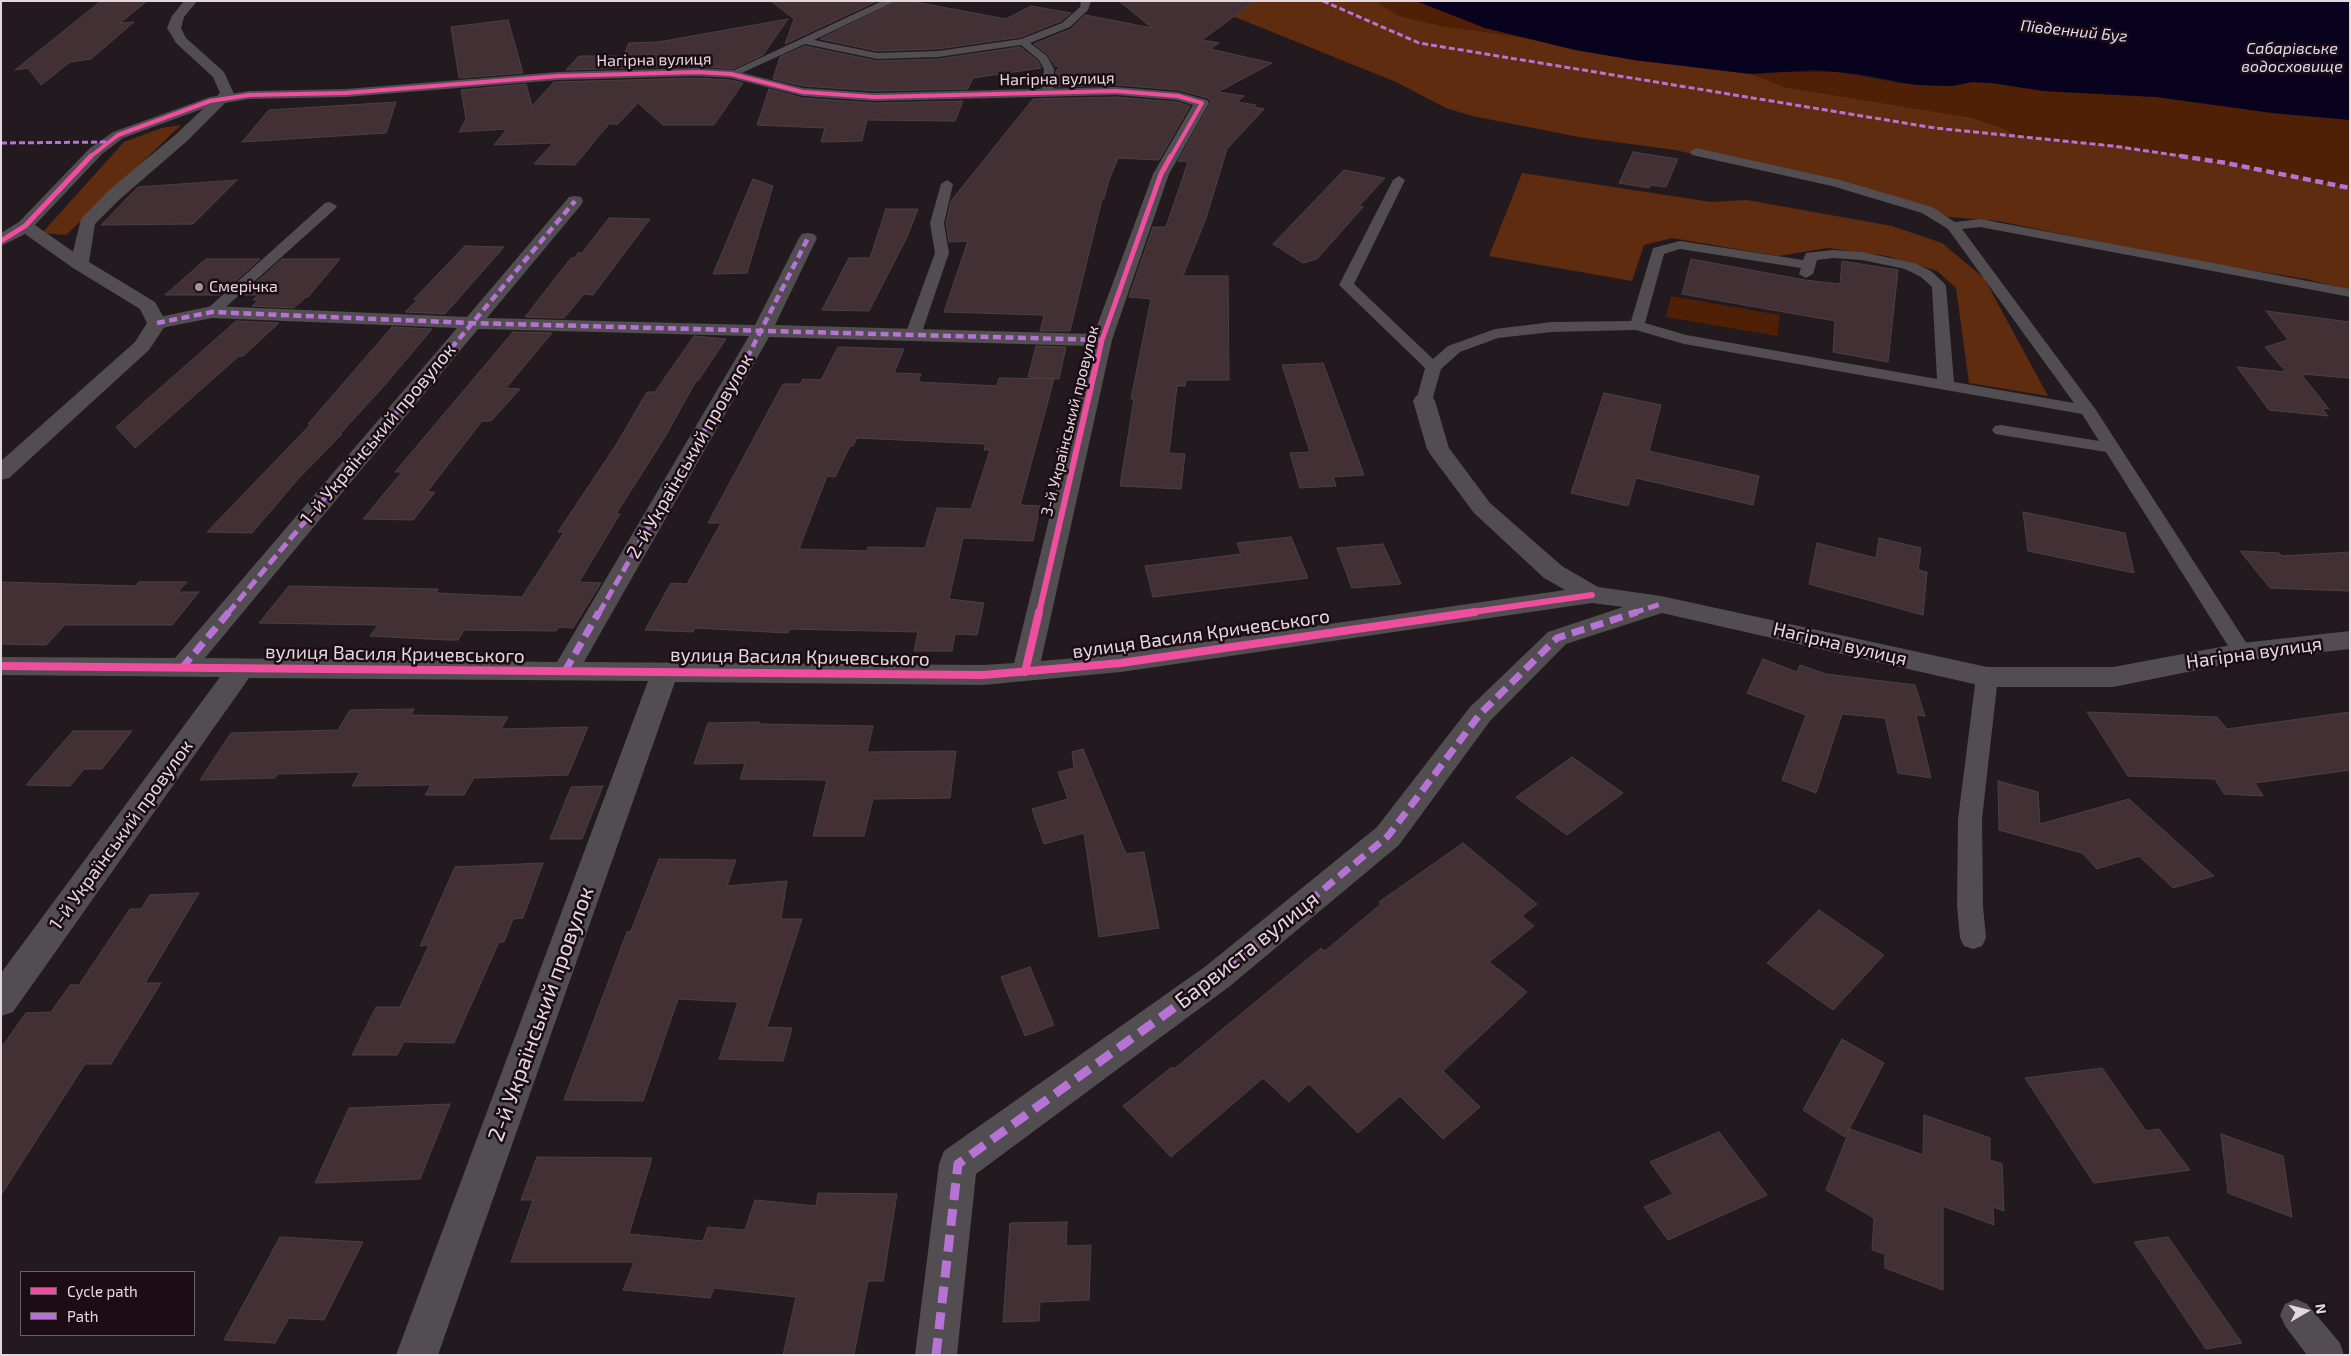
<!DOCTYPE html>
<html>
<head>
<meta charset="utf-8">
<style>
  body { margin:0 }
  #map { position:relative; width:2351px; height:1356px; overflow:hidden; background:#221a1e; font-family:"Exo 2",sans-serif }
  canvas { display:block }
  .frame { position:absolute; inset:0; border:2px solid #e4d8de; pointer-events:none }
  .legend { position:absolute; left:20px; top:1271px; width:175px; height:65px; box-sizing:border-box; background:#1c0d15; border:1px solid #6c5e65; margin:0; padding:6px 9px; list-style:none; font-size:15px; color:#e4d8de }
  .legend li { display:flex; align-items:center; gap:10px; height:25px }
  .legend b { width:25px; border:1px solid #6c5e65 }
  .north { position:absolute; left:2281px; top:1286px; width:50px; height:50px; -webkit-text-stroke:4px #1c0d15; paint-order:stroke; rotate:82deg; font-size:14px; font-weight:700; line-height:20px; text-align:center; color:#e4d8de }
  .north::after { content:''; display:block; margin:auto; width:18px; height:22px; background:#e4d8de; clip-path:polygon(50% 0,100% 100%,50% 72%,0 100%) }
</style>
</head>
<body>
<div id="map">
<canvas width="2351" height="1356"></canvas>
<div class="frame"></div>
<ul class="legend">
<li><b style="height:6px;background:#ef4d9e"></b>Cycle path</li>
<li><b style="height:6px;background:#b673d3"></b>Path</li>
</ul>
<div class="north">N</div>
</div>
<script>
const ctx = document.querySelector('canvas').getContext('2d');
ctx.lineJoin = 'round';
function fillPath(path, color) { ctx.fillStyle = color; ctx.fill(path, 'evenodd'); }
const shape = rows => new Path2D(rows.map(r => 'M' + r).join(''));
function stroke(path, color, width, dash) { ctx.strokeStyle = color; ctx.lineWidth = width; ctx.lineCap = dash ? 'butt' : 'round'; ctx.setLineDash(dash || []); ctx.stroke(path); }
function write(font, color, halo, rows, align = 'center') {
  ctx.font = font + ' "Exo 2",sans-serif'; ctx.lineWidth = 5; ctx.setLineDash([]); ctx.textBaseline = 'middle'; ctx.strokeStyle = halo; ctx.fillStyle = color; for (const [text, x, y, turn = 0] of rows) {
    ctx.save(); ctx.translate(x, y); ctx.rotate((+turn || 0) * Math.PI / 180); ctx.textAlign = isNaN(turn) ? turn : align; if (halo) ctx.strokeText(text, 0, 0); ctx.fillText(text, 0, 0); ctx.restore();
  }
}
const green = shape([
  [1375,1,1486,1,1781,72,1838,72,1899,83,1941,86,1972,82,1992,83,2044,91,2156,97,2350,120,2350,188,2152,152,2020,137,2002,128,1973,118,1784,87,1751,74,1575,50,1442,26,1399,16],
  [1671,296,1780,315,1777,336,1666,317]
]);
const forest = shape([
  [1205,1,1375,1,1399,16,1442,26,1518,37,1634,60,1751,74,1784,87,1973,118,2002,128,2020,137,2113,146,2226,163,2350,188,2350,290,2306,279,2182,259,1998,221,1937,216,1846,189,1675,150,1579,137,1472,116,1446,108,1396,82,1225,13],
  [181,125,66,235,42,233,124,142,162,128],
  [1522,173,1711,202,1747,200,1892,226,1942,243,1984,278,2048,396,1969,383,1956,288,1937,271,1887,256,1828,248,1778,256,1672,238,1644,245,1632,281,1489,256]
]);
const water = shape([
  [1416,1,2350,1,2350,120,2272,113,2156,97,2044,91,1992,83,1972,82,1953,86,1916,85,1857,74,1816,70,1751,74,1634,60,1575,50,1485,28]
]);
const building = shape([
  [101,1,147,1,120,23,134,22,91,59,70,62,41,85,28,68,15,70,101,1],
  [771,1,877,1,785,44,794,19,771,1],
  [898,1,910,1,1006,19,1031,6,1071,13,1061,21,1021,37,938,49,877,51,820,39,898,1],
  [1119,1,1255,1,1202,40,1219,43,1210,49,1272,63,1218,92,1244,96,1237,102,1256,105,1253,107,1264,109,1227,149,1206,218,1183,276,1228,276,1229,380,1186,380,1185,386,1177,386,1169,453,1185,454,1181,489,1120,486,1134,399,1131,399,1151,299,1129,297,1153,227,1166,227,1188,162,1178,161,1211,102,1208,98,1178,90,1116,85,1055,87,1056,71,1060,66,1055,66,1048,55,1034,44,1071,29,1085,15,1152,28,1119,1],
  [788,19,763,55,733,69,697,66,566,70,579,56,623,56,629,43,658,42,788,19],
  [508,20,523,73,459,78,451,27,508,20],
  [805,46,877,61,938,59,1020,47,1038,61,1041,68,973,78,968,89,875,91,803,86,773,79,780,57,805,46],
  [697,78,731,80,743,83,714,125,663,125,638,103,618,124,609,124,575,165,534,164,553,143,494,145,507,129,459,132,466,119,461,90,526,84,532,106,554,82,697,78],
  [769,89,803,98,875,103,963,101,955,121,867,120,862,141,821,142,825,128,757,125,769,89],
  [1116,97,1177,102,1190,106,1159,160,1118,158,1108,183,1104,199,1102,199,1070,331,1040,331,1044,315,944,312,968,241,949,242,946,223,951,201,1033,99,1116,97],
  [396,102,386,133,242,142,269,110,396,102],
  [1633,152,1678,159,1666,187,1650,185,1649,188,1619,183,1633,152],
  [1344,170,1385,178,1359,206,1363,207,1317,259,1303,263,1273,244,1344,170],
  [753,179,773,186,747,273,713,274,753,179],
  [237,180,193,224,101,225,138,187,237,180],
  [886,209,918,209,907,237,869,311,822,310,849,258,870,258,886,209],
  [609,218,650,219,593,295,584,294,564,318,525,317,571,258,574,258,578,253,582,253,609,218],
  [465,246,504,247,445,314,405,312,417,300,414,299,465,246],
  [206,259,260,259,220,295,165,295,206,259],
  [282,259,340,259,308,297,306,297,294,308,252,306,259,300,253,300,258,295,242,295,282,259],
  [1691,259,1805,280,1840,284,1842,261,1898,270,1888,362,1833,352,1835,321,1682,294,1691,259],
  [2266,311,2350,322,2350,378,2301,374,2329,409,2322,408,2328,416,2269,410,2237,367,2286,372,2265,347,2288,340,2266,311],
  [236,321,279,323,243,356,239,356,135,448,116,427,236,321],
  [392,327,432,329,384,386,340,434,342,434,298,479,252,533,207,532,311,424,308,424,392,327],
  [513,332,552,333,506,388,520,389,491,421,482,421,427,492,435,492,413,520,363,519,402,472,395,472,513,332],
  [694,336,726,339,698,381,696,381,665,437,616,514,620,514,579,582,601,583,573,628,559,627,556,631,464,630,458,640,448,640,370,636,378,625,259,623,289,586,438,589,436,593,522,597,564,532,558,532,616,445,647,392,655,392,694,336],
  [1036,346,1066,347,1059,379,1028,377,1036,346],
  [838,347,904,349,894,373,921,374,918,382,997,386,999,378,1054,379,1020,505,1040,506,1033,541,963,538,949,599,984,603,977,635,955,634,952,651,914,651,918,632,790,629,788,633,695,628,693,632,645,630,671,583,687,584,721,523,708,523,783,384,800,384,803,379,821,380,838,347],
  [857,438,986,444,984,450,990,450,971,509,937,508,925,548,868,547,867,551,799,549,827,476,835,477,850,446,853,446,857,438],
  [1323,363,1364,475,1333,477,1336,486,1300,488,1290,453,1310,452,1282,365,1323,363],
  [1604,393,1661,405,1649,451,1759,476,1753,505,1636,478,1628,506,1571,493,1604,393],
  [2023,512,2125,533,2134,573,2028,551,2023,512],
  [1291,537,1308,578,1153,597,1145,566,1241,554,1237,543,1291,537],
  [1879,538,1921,548,1918,570,1927,572,1923,615,1809,584,1817,543,1876,558,1879,538],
  [1383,544,1401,584,1352,588,1337,548,1383,544],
  [2240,551,2279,553,2282,556,2350,552,2350,591,2270,588,2240,551],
  [1,582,135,586,139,582,187,582,178,592,199,592,172,625,65,625,46,645,1,644,1,582],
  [1763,659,1797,672,1800,665,1826,674,1915,685,1925,716,1916,715,1931,778,1898,773,1885,718,1842,714,1816,793,1782,780,1806,715,1747,693,1763,659],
  [414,709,411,715,508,717,501,729,588,727,568,775,474,778,464,795,425,795,431,785,352,786,360,772,278,774,275,778,200,780,231,733,338,730,350,710,414,709],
  [2087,712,2217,717,2227,729,2350,712,2350,770,2255,783,2263,796,2224,794,2215,779,2128,776,2087,712],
  [759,722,758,724,873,726,867,752,956,751,950,798,873,799,864,836,813,836,827,780,740,779,745,763,694,764,708,723,759,722],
  [73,731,132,731,102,769,84,769,70,786,26,785,73,731],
  [1083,749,1126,854,1144,852,1159,928,1099,937,1084,833,1044,844,1032,809,1068,799,1058,772,1074,768,1072,752,1083,749],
  [1572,757,1623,793,1567,835,1516,797,1572,757],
  [1998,781,2038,792,2040,824,2129,799,2214,876,2173,888,2139,856,2097,869,2082,853,1999,830,1998,781],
  [603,786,582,839,550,839,571,787,603,786],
  [1463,843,1537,904,1522,916,1534,926,1489,962,1527,992,1443,1071,1480,1107,1443,1139,1400,1096,1358,1133,1309,1084,1289,1102,1263,1078,1171,1157,1123,1106,1172,1067,1174,1069,1321,948,1325,951,1381,904,1379,902,1463,843],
  [659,859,736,860,727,886,787,881,781,919,802,919,767,1027,792,1028,783,1061,719,1059,738,1002,678,999,643,1101,564,1100,627,932,631,931,659,859],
  [543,863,523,918,513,919,504,942,499,942,454,1043,404,1042,397,1055,352,1055,376,1007,400,1007,429,945,420,946,455,867,543,863],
  [199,893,145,983,161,983,111,1064,85,1064,1,1195,1,1048,26,1013,51,1012,70,985,79,985,130,909,141,909,150,895,199,893],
  [1819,910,1884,955,1833,1010,1767,963,1819,910],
  [1030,967,1054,1025,1025,1036,1001,977,1030,967],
  [1842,1039,1884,1063,1845,1137,1803,1110,1842,1039],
  [2102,1068,2146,1131,2159,1129,2190,1170,2094,1183,2025,1078,2102,1068],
  [450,1104,420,1179,315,1183,349,1108,450,1104],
  [1924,1115,1990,1138,1990,1160,2002,1164,2004,1211,1993,1207,1994,1225,1943,1206,1943,1290,1885,1268,1885,1254,1872,1250,1874,1218,1826,1190,1850,1129,1923,1155,1924,1115],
  [1719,1132,1767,1195,1668,1240,1644,1207,1673,1194,1650,1162,1719,1132],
  [2221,1134,2283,1156,2292,1217,2228,1193,2221,1134],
  [537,1157,652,1158,629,1234,703,1241,708,1227,745,1230,755,1200,816,1206,818,1193,897,1194,883,1281,868,1281,854,1355,783,1355,796,1297,714,1288,710,1298,623,1290,634,1262,511,1262,533,1200,521,1200,537,1157],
  [1067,1222,1066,1246,1091,1245,1089,1300,1040,1302,1039,1321,1003,1322,1010,1223,1067,1222],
  [280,1237,363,1242,324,1320,289,1318,275,1343,224,1340,280,1237],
  [2168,1237,2242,1343,2206,1349,2134,1242,2168,1237]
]);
const service = shape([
  [882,1,896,1,814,40,877,53,938,51,1021,39,1062,23,1080,7,1081,1,1091,1,1088,10,1070,27,1030,43,1047,56,1054,69,1053,93,1047,96,1041,93,1044,69,1039,60,1021,45,938,57,877,59,805,44,735,76,727,76,726,74,882,1],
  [1696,148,1840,180,1932,207,1955,222,1980,219,2350,289,2350,297,1980,227,1962,229,2096,410,2249,647,2252,652,2249,657,2242,659,2235,657,2106,452,2001,435,1995,434,1992,430,1995,426,2001,425,2099,441,2082,414,1684,344,1636,330,1552,332,1498,338,1460,352,1441,369,1432,401,1430,405,1424,406,1418,405,1416,401,1425,368,1339,285,1393,180,1399,176,1405,180,1354,284,1433,359,1448,346,1495,329,1552,322,1631,321,1653,248,1680,241,1803,260,1806,253,1833,250,1862,252,1914,263,1931,271,1944,283,1946,286,1954,382,2074,403,1948,229,1922,213,1832,186,1692,155,1690,152,1696,148],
  [1680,249,1801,268,1799,274,1806,278,1813,274,1817,260,1833,258,1862,260,1905,269,1921,277,1932,287,1937,379,1686,335,1645,323,1664,254,1680,249],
  [947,180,953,184,944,223,949,253,921,335,913,340,905,335,935,253,930,223,941,184,947,180],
  [330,202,337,206,335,209,217,315,207,315,205,312,207,309,325,203,330,202],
  [1987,670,1995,672,1998,677,1982,819,1983,906,1986,938,1982,946,1973,949,1964,946,1960,938,1957,906,1958,819,1976,677,1979,672,1987,670],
  [2296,1299,2307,1304,2340,1343,2344,1355,2307,1355,2285,1326,2280,1315,2285,1304,2296,1299]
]);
const minor = shape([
  [697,68,731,70,803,88,875,93,1116,87,1178,92,1207,100,1209,103,1169,174,1112,340,1041,661,1121,654,1565,590,1544,578,1474,513,1430,454,1427,449,1413,401,1416,396,1424,395,1432,396,1435,401,1449,448,1490,503,1562,566,1598,587,1661,596,1987,667,2113,667,2242,643,2350,631,2350,649,2242,661,2113,687,1987,687,1662,613,1566,644,1490,721,1399,845,1230,986,976,1174,957,1355,915,1355,939,1164,944,1151,1206,966,1377,827,1470,707,1548,632,1623,607,1592,603,1121,672,1025,681,983,685,675,682,438,1355,396,1355,648,681,249,678,13,1012,1,1016,1,973,220,677,1,675,1,657,175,658,457,328,212,318,157,329,150,327,147,323,150,319,212,306,467,317,569,197,575,196,581,197,583,201,581,205,487,318,755,325,799,238,802,234,808,233,814,234,817,238,775,325,1094,334,1153,174,1193,105,1177,100,1116,95,875,101,803,96,731,78,697,76,558,80,346,97,249,99,213,105,123,138,102,154,35,225,85,260,88,264,85,268,73,268,25,234,1,246,1,233,19,222,90,148,113,132,210,97,249,91,346,89,558,72,697,68],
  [478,329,749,336,557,662,205,658,478,329],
  [769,337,1091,346,1014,663,983,665,584,662,769,337]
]);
const tertiary = shape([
  [184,1,197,1,184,17,181,28,186,38,224,72,234,94,186,142,120,199,95,224,89,262,155,302,167,323,149,350,9,478,1,480,1,461,135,342,147,323,140,309,73,268,70,264,81,219,108,191,174,136,220,93,213,77,176,43,167,28,172,16,184,1]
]);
const quietFar4 = shape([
  [1323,1,1419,43,1935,128,2113,146,2188,157],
  [1,143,106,142]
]);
const quietFar3 = shape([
  [2180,156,2226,163,2350,188],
  [157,323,212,312,471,323,1102,340],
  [443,358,575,201],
  [747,358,808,238]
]);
const quietFar2 = shape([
  [228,613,444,356],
  [599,613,747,356],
  [1633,613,1661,604]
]);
const quietFar1 = shape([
  [182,668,229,612],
  [565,671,599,612],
  [1262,940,1388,836,1480,714,1557,638,1637,612]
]);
const quiet = shape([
  [936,1355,958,1164,1218,976,1264,938]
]);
const cyclewayFar3 = shape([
  [90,157,118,135,210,101,249,95,346,93,558,76,697,72,731,74,803,92,875,97,1116,91,1178,96,1202,103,1171,157]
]);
const cyclewayFar2 = shape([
  [1,241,25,226,91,156],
  [1098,358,1102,340,1161,174,1171,156]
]);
const cyclewayFar1 = shape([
  [1039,613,1098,356],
  [1466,613,1592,595]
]);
const cycleway = shape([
  [1,666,983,675,1121,663,1475,612],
  [1025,672,1039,612]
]);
const markers = [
  [199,287,5,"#a0969b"]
];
const farWaternames = [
  ["Південний Буг",2074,31,6],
  ["Сабарівське",2292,49],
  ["водосховище",2292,67]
];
const farStreetnames = [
  ["Нагірна вулиця",654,60,-1],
  ["Нагірна вулиця",1057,79,-1],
  ["3-й Український провулок",1070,421,-76]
];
const farPoinames = [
  ["Смерічка",209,287]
];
const streetNames = [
  ["1-й Український провулок",378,434,-50],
  ["2-й Український провулок",690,456,-60],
  ["вулиця Василя Кричевського",1201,634,-8],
  ["Нагірна вулиця",1840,644,13],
  ["Нагірна вулиця",2254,653,-8],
  ["вулиця Василя Кричевського",395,654,1],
  ["вулиця Василя Кричевського",800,657,1],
  ["1-й Український провулок",121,835,-54]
];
const nearStreetnames = [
  ["Барвиста вулиця",1247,950,-38],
  ["2-й Український провулок",541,1014,-70]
];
fillPath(green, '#4f2005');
fillPath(forest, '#5f2c10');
fillPath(water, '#09021f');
fillPath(building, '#433035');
stroke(building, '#4a4144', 1);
fillPath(service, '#514d50');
fillPath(minor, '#514d50');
fillPath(tertiary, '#514d50');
stroke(quietFar4, '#b673d3', 3, [6, 3]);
stroke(quietFar3, '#b673d3', 4.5, [8, 4.5]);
stroke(quietFar2, '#b673d3', 5, [11, 5]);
stroke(quietFar1, '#b673d3', 7, [13, 7]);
stroke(quiet, '#b673d3', 9, [17, 9]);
stroke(cyclewayFar3, '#ef4d9e', 4);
stroke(cyclewayFar2, '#ef4d9e', 5);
stroke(cyclewayFar1, '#ef4d9e', 6);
stroke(cycleway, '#ef4d9e', 8);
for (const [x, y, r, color] of markers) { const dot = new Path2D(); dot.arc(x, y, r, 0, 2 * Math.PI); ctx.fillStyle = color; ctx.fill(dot); stroke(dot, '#1c0d15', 2); }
write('italic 16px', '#dbdbf1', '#1c0d15', farWaternames);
write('16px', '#e4d8de', '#1c0d15', farStreetnames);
write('16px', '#e4d8de', '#1c0d15', farPoinames, 'left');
write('19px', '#e4d8de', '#1c0d15', streetNames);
write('22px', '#e4d8de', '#1c0d15', nearStreetnames);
</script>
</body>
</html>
